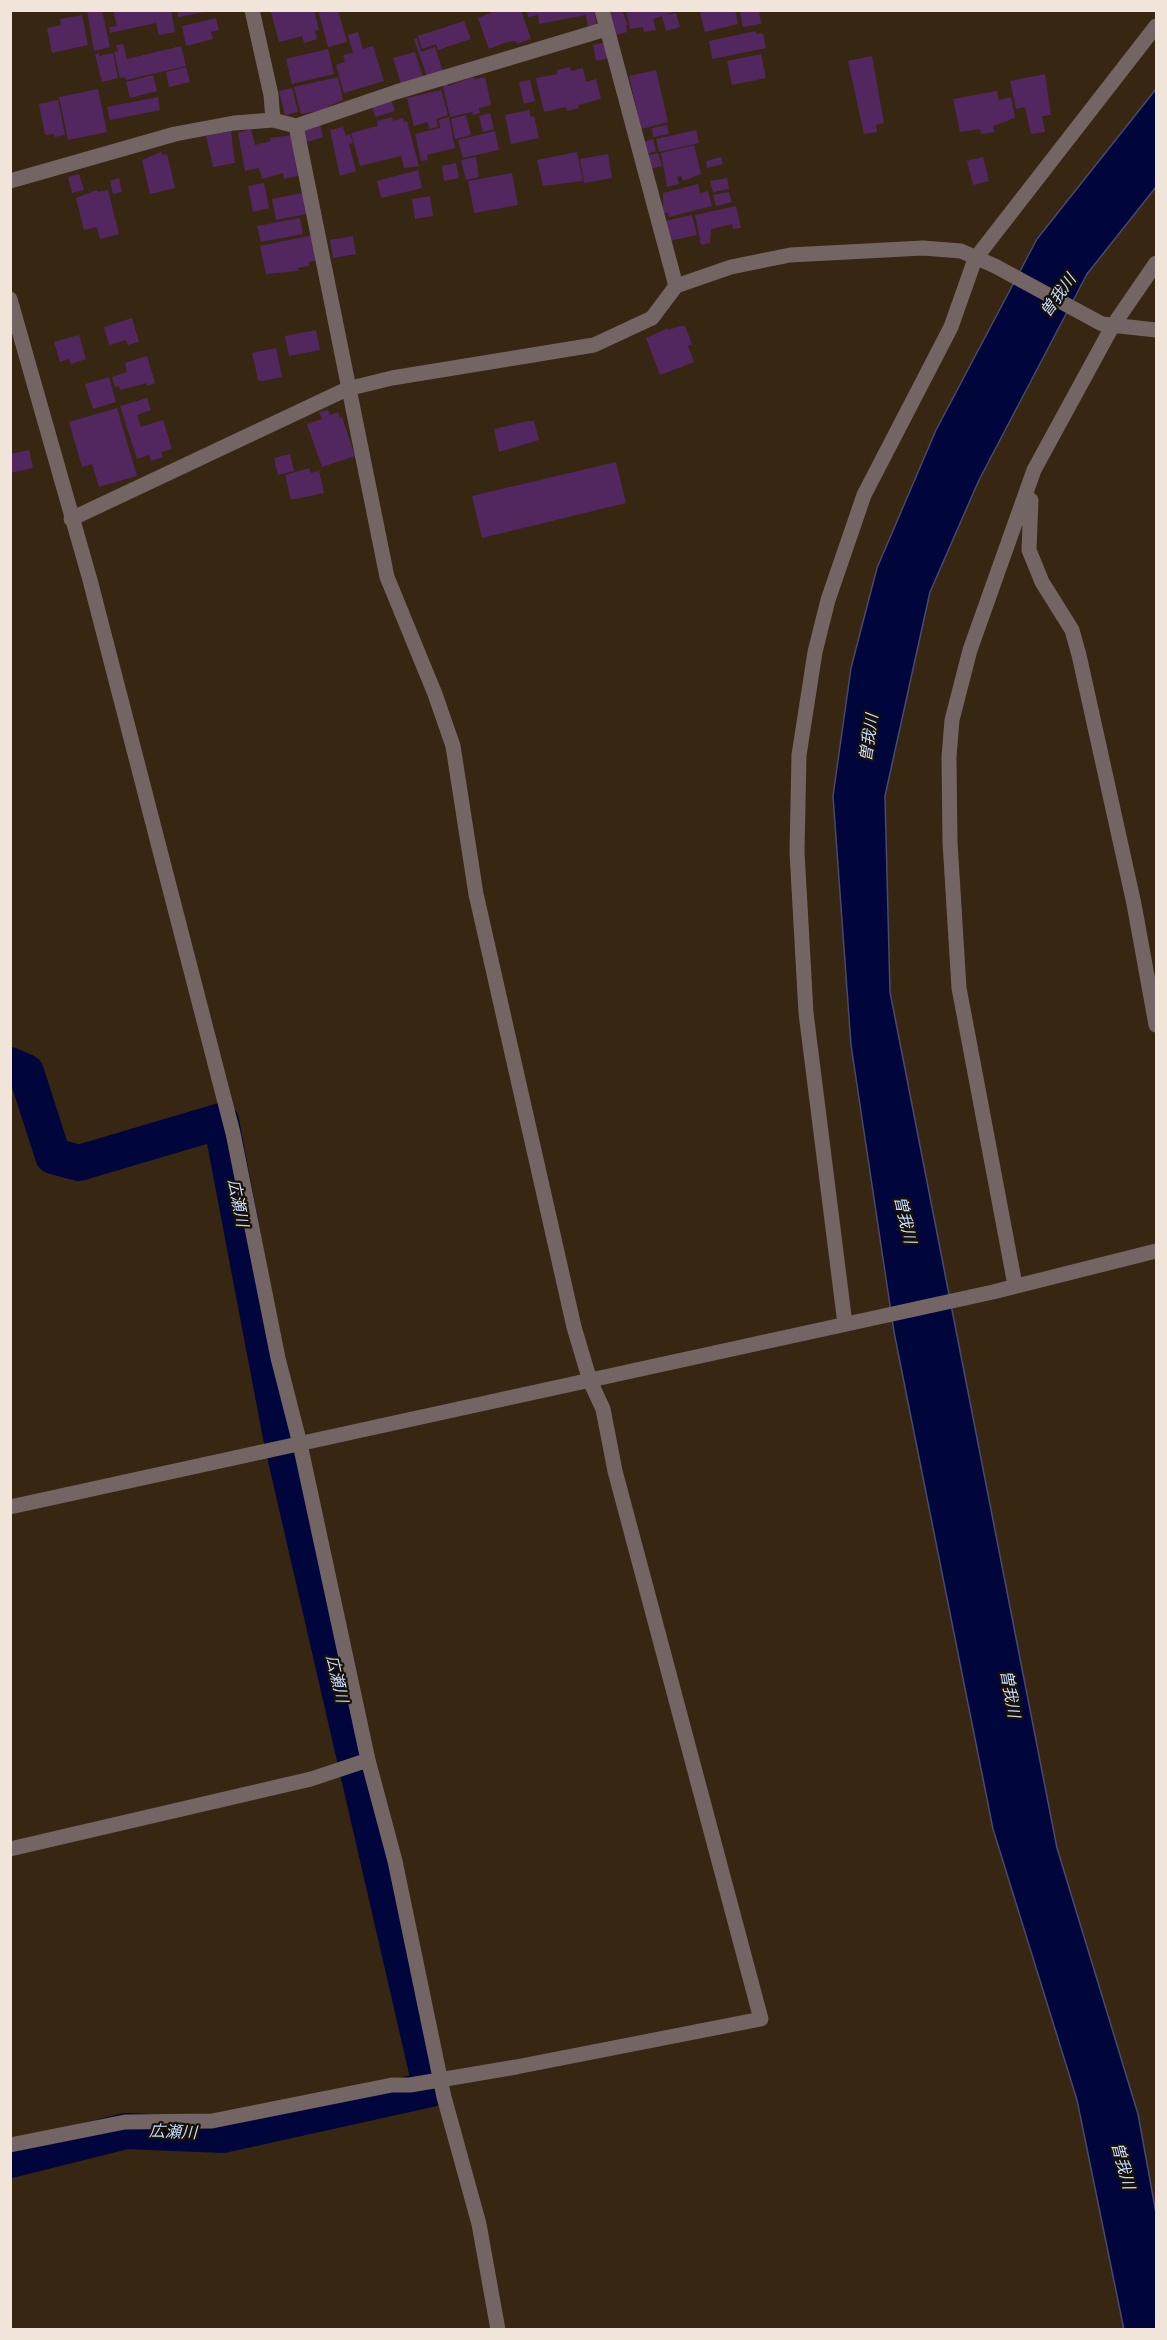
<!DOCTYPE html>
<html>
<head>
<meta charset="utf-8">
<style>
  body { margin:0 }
  #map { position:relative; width:1167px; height:2340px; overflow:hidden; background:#372611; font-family:Signika,sans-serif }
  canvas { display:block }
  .frame { position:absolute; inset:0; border:12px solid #f0e5d8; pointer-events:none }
</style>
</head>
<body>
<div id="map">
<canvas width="1167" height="2340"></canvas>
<div class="frame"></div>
</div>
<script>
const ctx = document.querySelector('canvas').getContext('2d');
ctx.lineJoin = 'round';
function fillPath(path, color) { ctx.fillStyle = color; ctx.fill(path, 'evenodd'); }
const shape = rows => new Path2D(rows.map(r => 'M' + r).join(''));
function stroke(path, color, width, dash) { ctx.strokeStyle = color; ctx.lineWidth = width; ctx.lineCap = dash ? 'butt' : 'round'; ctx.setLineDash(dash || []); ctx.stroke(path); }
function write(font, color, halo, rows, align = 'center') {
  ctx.font = font + ' Signika,"Noto Sans JP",sans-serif'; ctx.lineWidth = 4.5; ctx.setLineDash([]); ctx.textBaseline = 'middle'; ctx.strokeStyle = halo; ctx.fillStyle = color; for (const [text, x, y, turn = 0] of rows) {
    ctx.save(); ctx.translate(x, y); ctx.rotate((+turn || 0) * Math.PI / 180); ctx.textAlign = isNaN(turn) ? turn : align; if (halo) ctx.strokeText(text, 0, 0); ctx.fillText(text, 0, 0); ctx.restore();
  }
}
const water = shape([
  [1156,89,1156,187,1087,274,979,480,930,592,885,796,890,992,1057,1848,1138,2114,1156,2213,1156,2329,1124,2330,1077,2100,993,1829,894,1332,851,1045,833,796,851,668,877,568,936,430,1037,239,1156,89]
]);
const river = shape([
  [10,1065,26,1072,53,1156,79,1163,221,1121,282,1442,431,2089,223,2135,126,2131,10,2160]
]);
const building = shape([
  [87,10,102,10,110,47,94,51],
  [113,10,171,10,175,32,159,35,156,23,110,33,109,27,117,26],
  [177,10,204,10,205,12,178,17],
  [277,10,314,10,319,30,315,31,317,39,304,43,302,36,279,42,271,12],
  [327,10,338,10,347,42,328,47,319,13],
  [497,10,521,10,531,39,517,44,516,41,507,42,489,49,478,18],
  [527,10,594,10,597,27,588,29,586,15,539,24,538,15,528,17],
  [610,10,622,10,628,25,626,25,627,32,616,35],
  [626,10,674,10,674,12,653,19,656,30,644,32,643,27,630,29],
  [709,10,735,10,738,24,705,32,700,13],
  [740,10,759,10,761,24,743,27],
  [676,13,680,27,666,31,662,16],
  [82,15,88,45,52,53,47,28,61,25,60,19],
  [216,18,219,30,211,32,213,39,186,46,182,26],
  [464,21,471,39,438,50,436,44,422,49,418,36],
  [756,31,757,34,763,33,766,48,712,59,709,41],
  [358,32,363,49,373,46,384,81,344,93,336,65,345,62,343,55,353,53,348,35],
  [417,38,421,52,435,47,443,72,427,77,414,39],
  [605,42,608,58,596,61,593,45],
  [123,44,127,59,181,46,186,66,126,80,125,77,120,78,114,52,118,51,116,45],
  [328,49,334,74,292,84,286,59],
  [415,52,423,77,401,84,393,58],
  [99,53,99,56,113,53,118,78,102,82,95,54],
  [761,54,766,78,732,85,727,61],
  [872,56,884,123,876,125,877,132,864,134,848,61],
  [186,67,190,82,169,87,166,72],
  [570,67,571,71,583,68,586,82,596,79,601,99,578,105,579,108,567,111,566,107,544,112,536,78,557,74,557,70],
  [656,70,668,122,641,129,629,76],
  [1045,74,1051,115,1042,116,1045,132,1031,134,1025,107,1016,109,1010,81],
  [153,75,157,91,130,98,126,82],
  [338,77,343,100,327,107,328,109,301,114,294,87],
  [473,77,474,79,485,77,491,105,479,108,480,113,473,115,472,112,450,117,442,83,447,82,448,86],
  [530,80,535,101,524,104,519,82],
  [292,88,298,112,285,115,279,91],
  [98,89,107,132,68,140,59,97],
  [441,90,448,115,436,119,438,127,429,129,428,122,414,126,407,98],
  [997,91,999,100,1011,97,1015,118,993,126,995,132,981,134,980,129,960,132,953,99],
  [158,97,160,110,110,120,107,107],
  [58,100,65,135,55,137,54,134,45,135,39,104],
  [391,100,395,111,375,117,372,106],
  [529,110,531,117,534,116,539,138,511,144,505,115],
  [490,113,494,129,483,132,479,116],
  [466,115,471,135,455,139,451,119],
  [392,117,393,121,403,118,404,122,407,121,419,166,404,168,401,156,360,166,351,133,378,126,377,121],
  [449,117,455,148,427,155,428,160,421,161,415,134,440,128,439,120],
  [320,125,323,137,307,142,303,130],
  [667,125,669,134,653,137,652,128],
  [343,127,346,136,350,134,353,143,349,144,356,171,340,176,330,130],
  [251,129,255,145,271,141,270,138,293,135,302,175,284,179,283,173,262,179,259,168,245,171,238,133],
  [696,130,699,143,659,152,656,139],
  [231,131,235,163,213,167,206,136],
  [495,131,499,150,463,158,458,140],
  [653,139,656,151,647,154,644,142],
  [694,145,701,174,683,181,681,176,677,177,679,184,667,187,661,153],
  [161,152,162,155,167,154,175,188,150,194,142,160],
  [577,152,583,181,543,186,537,160],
  [658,153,662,166,649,169,646,156],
  [608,154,612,178,584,183,580,159],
  [476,157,479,177,466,180,461,160],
  [721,157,723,164,707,168,706,161],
  [983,157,989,181,973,185,967,161],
  [456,163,459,178,444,181,442,166],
  [418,170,422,188,381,198,377,181],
  [512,173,518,205,474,213,468,181],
  [79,174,84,190,72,193,68,177],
  [119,178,122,192,113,194,110,181],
  [727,178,729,189,713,192,710,181],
  [264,183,269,208,253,212,248,186],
  [698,184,700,193,708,191,712,206,669,217,668,212,663,214,663,193],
  [97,190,98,192,108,190,119,234,100,239,97,227,84,230,76,198],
  [307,192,311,213,276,220,272,199],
  [729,192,732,202,716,206,713,195],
  [430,196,433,216,415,219,412,199],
  [736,206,741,228,733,229,732,224,711,229,710,243,701,245,695,215],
  [692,215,697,235,670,241,665,221],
  [300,218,303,234,261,242,257,226],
  [313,235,318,260,309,262,309,266,298,268,299,271,266,274,260,246],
  [353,236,356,254,333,258,330,240],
  [132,318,139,342,128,345,126,340,109,345,104,327],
  [680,326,685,326,692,344,688,346,694,362,660,375,646,338,668,328,668,330],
  [316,330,320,350,289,356,285,336],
  [79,335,86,359,71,364,69,359,60,362,54,342],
  [276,348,282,377,262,381,258,380,252,353],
  [147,356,155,383,147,386,147,383,120,390,119,386,115,387,112,377,127,372,125,363],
  [109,377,116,402,93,409,85,384],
  [147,398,151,410,137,415,141,427,163,420,172,449,161,452,163,457,151,461,149,455,137,459,120,406],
  [117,408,137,476,99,487,92,464,82,467,69,422],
  [328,410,330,415,338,412,340,418,342,417,355,456,322,467,307,424,322,419,319,412],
  [528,421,534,421,539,440,499,452,494,429],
  [29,450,33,468,10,473,10,454],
  [290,454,294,471,278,475,274,458],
  [616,462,626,503,482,538,472,496],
  [309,468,311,473,319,471,324,493,291,500,285,475]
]);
const minor = shape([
  [252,10,271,95,273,120],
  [602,10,676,286],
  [10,181,175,134,234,123,273,120,296,126,396,92,606,29],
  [10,299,90,580,233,1133,278,1358,300,1444,368,1760,395,1861,444,2097,479,2224,498,2330],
  [1031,500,1029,550,1042,582,1072,630,1079,655,1134,904,1156,1025],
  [71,519,347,389,392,378,594,345,652,318,676,286,731,267,790,255,923,248,961,251,995,266,1102,324,1156,330],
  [1015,1285,959,988,950,842,949,757,952,720,970,650,1034,470,1112,327,1156,263],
  [845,1324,806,1013,797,852,799,755,815,652,828,600,864,495,951,327,975,259,1156,26],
  [10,1507,993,1292,1156,1251],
  [10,1849,311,1779,368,1760],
  [10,2145,125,2122,212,2121,392,2085,410,2085,516,2067,761,2019,615,1471,603,1409,590,1381,574,1327,476,894,453,746,435,694,387,577,296,126]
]);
const waterNames = [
  ["曽我川",1059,296,-54],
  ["曽我川",870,738,-82],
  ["広瀬川",237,1203,79],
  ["曽我川",904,1220,77],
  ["広瀬川",336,1679,77],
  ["曽我川",1009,1694,80],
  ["広瀬川",173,2133,2],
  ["曽我川",1122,2166,75]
];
fillPath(water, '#00063c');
stroke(water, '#48496b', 1.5);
stroke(river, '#00063c', 36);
fillPath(building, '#522760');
stroke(minor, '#736563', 15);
write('italic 16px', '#c6dbfe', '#181108', waterNames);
</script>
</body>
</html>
